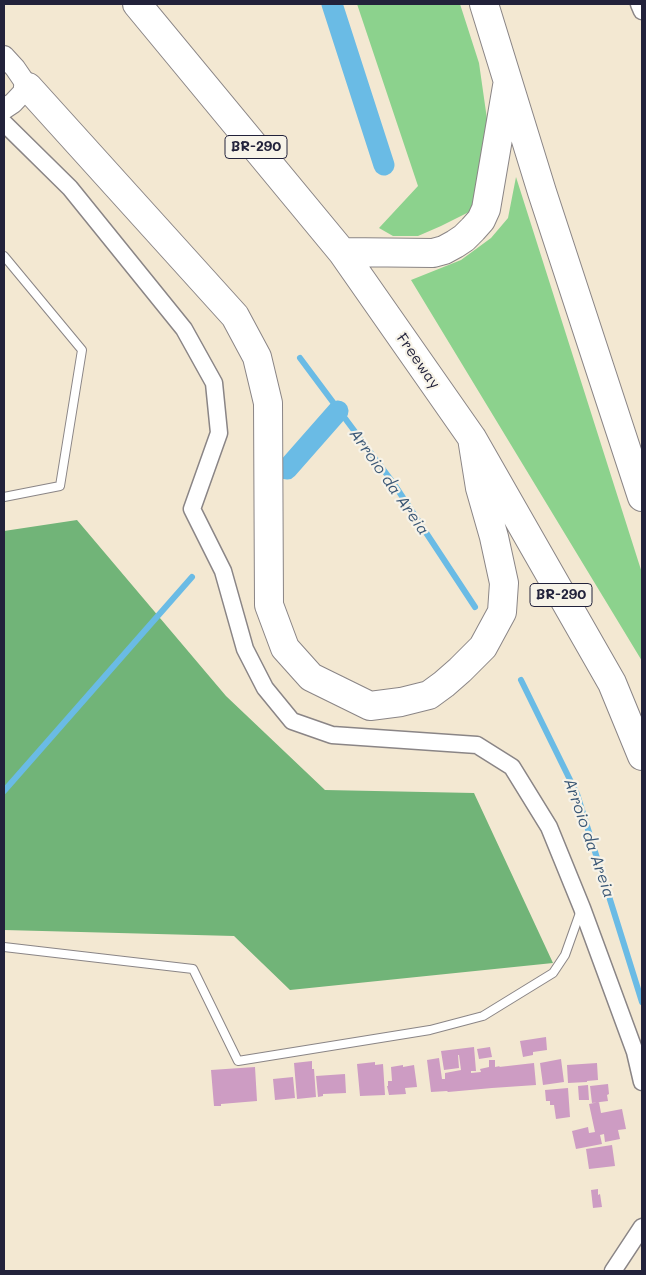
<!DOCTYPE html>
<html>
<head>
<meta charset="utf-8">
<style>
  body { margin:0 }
  #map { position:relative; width:646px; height:1275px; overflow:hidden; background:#f3e8d2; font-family:Mali,sans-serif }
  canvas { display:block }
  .frame { position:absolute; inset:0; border:5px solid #22223b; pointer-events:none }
</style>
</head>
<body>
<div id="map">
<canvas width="646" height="1275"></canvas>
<div class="frame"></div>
</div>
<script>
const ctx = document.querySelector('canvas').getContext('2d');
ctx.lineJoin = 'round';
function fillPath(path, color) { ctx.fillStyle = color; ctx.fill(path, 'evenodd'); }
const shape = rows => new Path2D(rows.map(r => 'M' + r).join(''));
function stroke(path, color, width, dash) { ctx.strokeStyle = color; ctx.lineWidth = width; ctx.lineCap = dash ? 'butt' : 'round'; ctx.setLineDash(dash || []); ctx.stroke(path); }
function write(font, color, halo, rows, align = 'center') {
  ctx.font = font + ' Mali,sans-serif'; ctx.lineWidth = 4.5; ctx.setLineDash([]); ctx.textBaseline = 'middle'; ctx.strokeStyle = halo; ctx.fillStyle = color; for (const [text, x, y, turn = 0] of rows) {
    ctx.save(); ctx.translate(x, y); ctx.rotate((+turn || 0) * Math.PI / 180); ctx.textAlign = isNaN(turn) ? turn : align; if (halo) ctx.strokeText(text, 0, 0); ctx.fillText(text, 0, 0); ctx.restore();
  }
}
const green = shape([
  [357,4,460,4,479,63,487,119,485,165,473,210,441,226,418,236,393,236,379,228,418,186],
  [516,177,642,573,642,661,411,280,461,260,491,238,508,218]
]);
const forest = shape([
  [77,520,226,696,325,790,474,793,553,963,290,990,234,936,4,930,4,531]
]);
const stream = shape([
  [300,358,394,484,475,607],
  [521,680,577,794,642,1002],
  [4,791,192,577]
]);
const canal = shape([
  [332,4,384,165],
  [287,469,338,411]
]);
const building = shape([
  [546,1037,547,1050,533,1052,533,1055,523,1057,520,1041],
  [474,1047,476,1071,471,1071,471,1073,481,1072,480,1069,489,1067,489,1060,495,1060,495,1067,500,1066,499,1067,534,1063,536,1085,492,1088,448,1092,447,1091,431,1092,427,1060,439,1058,442,1079,445,1079,445,1073,461,1070,459,1055,458,1055,459,1068,444,1070,441,1051],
  [490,1047,492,1057,479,1059,477,1049],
  [561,1059,564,1082,543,1085,540,1063],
  [312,1061,312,1069,314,1069,316,1097,297,1099,294,1063],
  [375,1062,375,1065,383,1064,385,1095,360,1096,357,1064],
  [597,1063,598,1080,587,1081,587,1082,568,1083,567,1065],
  [403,1065,403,1067,414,1065,417,1087,405,1088,406,1094,389,1095,387,1086,388,1086,388,1081,392,1081,391,1067],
  [255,1067,257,1101,221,1104,221,1106,214,1106,211,1070],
  [345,1074,346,1093,323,1094,323,1096,318,1097,316,1076],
  [293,1077,295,1098,275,1100,273,1079],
  [608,1084,609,1094,607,1095,608,1101,592,1103,590,1086],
  [588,1085,589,1100,579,1100,578,1086],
  [568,1088,570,1117,556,1119,554,1105,550,1105,550,1101,546,1101,545,1090],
  [599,1102,601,1113,622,1109,626,1129,618,1130,620,1139,605,1142,604,1134,600,1135,602,1144,576,1149,572,1131,588,1127,589,1133,595,1132,589,1104],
  [612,1145,615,1166,589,1169,586,1149],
  [598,1189,598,1195,600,1194,602,1207,593,1208,591,1190]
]);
const service = shape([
  [4,256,82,350,60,486,4,497],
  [4,947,193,969,238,1061,430,1030,483,1016,553,973,565,955,581,910]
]);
const minor = shape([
  [639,4,642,11],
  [4,123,70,188,184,329,214,383,219,433,192,509,223,571,245,649,265,688,292,721,332,735,477,745,512,767,549,827,582,908,635,1052,642,1082],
  [613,1271,642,1227]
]);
const tertiary = shape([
  [4,56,15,68,28,87,13,103,4,109]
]);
const motorway = shape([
  [137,4,342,252,472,438,612,683,642,756],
  [484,4,542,192,642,497],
  [28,87,235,316,257,357,268,403,269,605,285,648,311,677,370,706,401,702,429,695,444,684,460,670,483,647,502,612,504,583,494,537,480,488,472,438],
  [342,252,433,253,444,250,455,244,464,238,473,229,481,220,486,209,507,86]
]);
const shields = [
  [256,147,62],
  [561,595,62]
];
const shieldNames = [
  ["BR-290",256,147],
  ["BR-290",561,595]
];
const streetNames = [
  ["Freeway",418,361,55]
];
const waterNames = [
  ["Arroio da Areia",389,482,55],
  ["Arroio da Areia",589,838,71]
];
fillPath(green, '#8cd28d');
fillPath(forest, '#71b478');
stroke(stream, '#6abbe5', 6);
stroke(canal, '#6abbe5', 21);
fillPath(building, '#cd9cc3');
stroke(service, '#8a8586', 10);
stroke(minor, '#8a8586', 19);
stroke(tertiary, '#8a8586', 22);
stroke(motorway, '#8a8586', 30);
stroke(service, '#fff', 8);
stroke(minor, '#fff', 16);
stroke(tertiary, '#fff', 20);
stroke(motorway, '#fff', 28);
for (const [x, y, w] of shields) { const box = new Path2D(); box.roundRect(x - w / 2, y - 11.5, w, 23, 4); ctx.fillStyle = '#f7f3e8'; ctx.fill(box); stroke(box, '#22223b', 1); }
write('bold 14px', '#22223b', null, shieldNames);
write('15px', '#22223b', '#f7f3e8', streetNames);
write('italic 16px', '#3b5876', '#f7f3e8', waterNames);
</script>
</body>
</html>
